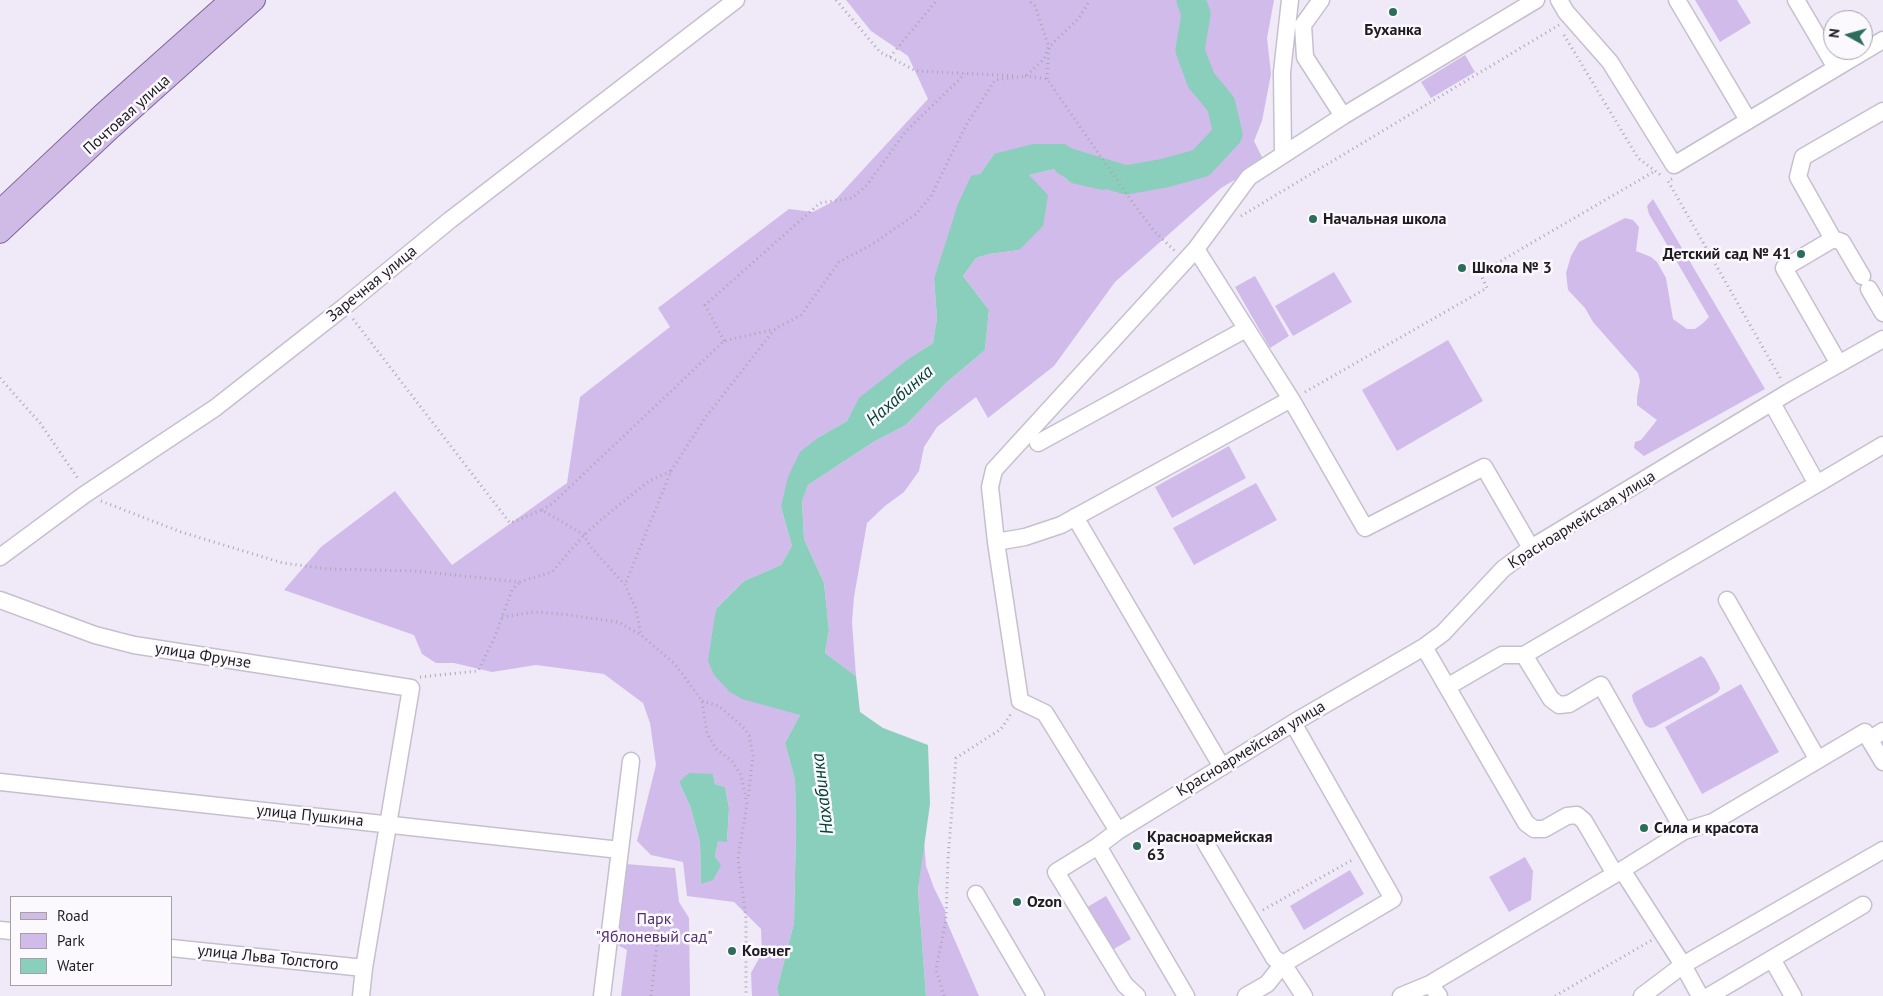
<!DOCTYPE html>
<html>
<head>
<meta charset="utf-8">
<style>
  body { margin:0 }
  #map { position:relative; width:1883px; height:996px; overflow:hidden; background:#f0e9f8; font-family:"PT Sans",sans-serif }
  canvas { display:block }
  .legend { position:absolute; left:10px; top:896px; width:162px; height:90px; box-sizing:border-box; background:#fbf9fe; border:1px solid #a3a1a6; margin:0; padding:6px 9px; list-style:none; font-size:15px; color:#201d22 }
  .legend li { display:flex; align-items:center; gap:10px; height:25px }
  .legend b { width:25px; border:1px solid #a3a1a6 }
  .north { position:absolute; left:1823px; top:10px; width:50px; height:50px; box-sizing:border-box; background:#fbf9fe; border:1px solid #a3a1a6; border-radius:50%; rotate:277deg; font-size:14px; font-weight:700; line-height:20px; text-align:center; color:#201d22 }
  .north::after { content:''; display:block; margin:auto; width:18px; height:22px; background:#2b6c5b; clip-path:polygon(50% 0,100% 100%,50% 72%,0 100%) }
</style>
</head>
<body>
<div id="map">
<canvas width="1883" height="996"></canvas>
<ul class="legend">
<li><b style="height:6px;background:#d0bbe6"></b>Road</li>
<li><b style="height:14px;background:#d1bbea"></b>Park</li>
<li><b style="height:14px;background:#8acfbb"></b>Water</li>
</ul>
<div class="north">N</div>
</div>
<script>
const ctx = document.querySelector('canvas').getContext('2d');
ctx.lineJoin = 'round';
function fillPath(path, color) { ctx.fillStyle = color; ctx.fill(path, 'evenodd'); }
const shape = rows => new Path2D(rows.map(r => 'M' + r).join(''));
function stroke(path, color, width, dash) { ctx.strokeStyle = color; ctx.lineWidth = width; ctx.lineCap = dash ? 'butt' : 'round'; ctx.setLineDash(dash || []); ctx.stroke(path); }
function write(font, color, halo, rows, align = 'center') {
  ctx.font = font + ' "PT Sans",sans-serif'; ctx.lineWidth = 5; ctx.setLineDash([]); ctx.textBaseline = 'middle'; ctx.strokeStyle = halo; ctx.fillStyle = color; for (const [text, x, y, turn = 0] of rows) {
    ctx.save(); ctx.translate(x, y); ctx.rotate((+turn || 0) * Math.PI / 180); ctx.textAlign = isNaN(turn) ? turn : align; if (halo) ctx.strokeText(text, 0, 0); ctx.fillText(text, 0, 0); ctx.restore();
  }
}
const green = shape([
  [846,0,1274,0,1267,38,1271,74,1262,121,1254,141,1263,159,1243,175,1221,188,1115,282,1054,366,988,418,976,397,937,427,924,447,919,471,904,492,885,506,867,523,854,597,852,622,856,676,825,653,829,630,824,583,804,539,802,500,808,485,875,441,906,425,946,383,985,350,989,310,963,276,976,258,989,254,1019,250,1029,175,1055,169,1071,183,1098,165,994,154,980,174,934,279,937,318,933,343,908,359,860,398,847,421,819,437,781,507,792,546,781,565,744,581,716,609,714,628,792,711,800,715,785,743,795,780,796,827,794,923,777,989,779,996,752,996,751,973,762,953,761,929,734,902,687,896,683,862,651,855,637,841,656,765,650,723,643,703,604,674,536,665,492,672,454,663,436,663,422,654,414,635,284,590,321,547,395,491,452,565,567,483,580,397,670,327,658,308,789,209,813,212,834,201,928,99,908,56,871,31],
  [706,774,713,774,715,784,725,787,729,808,727,841,718,841,715,857,701,884,700,842,690,806,679,782],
  [1695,0,1737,0,1751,23,1720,42],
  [1465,55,1475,72,1431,98,1421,82],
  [1653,199,1765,389,1644,456,1634,448,1635,442,1641,440,1657,420,1637,405,1637,397,1640,381,1638,373,1593,322,1585,308,1568,290,1566,273,1571,256,1579,242,1625,218,1633,220,1639,227,1636,251,1651,257,1657,262,1666,278,1673,319,1687,329,1695,329,1702,324,1709,317,1649,214,1647,206],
  [1334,272,1352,302,1293,336,1275,306],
  [1255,276,1289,336,1270,348,1235,287],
  [1448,340,1483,401,1397,451,1362,390],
  [1229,446,1246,478,1172,518,1155,487],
  [1256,483,1277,520,1194,565,1173,528],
  [1701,656,1705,659,1719,684,1720,689,1717,693,1655,727,1650,728,1645,725,1633,701,1632,695,1635,692],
  [1741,684,1779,752,1702,794,1665,727],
  [924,841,926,866,934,888,945,910,946,920,979,996,926,996,918,890],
  [1525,857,1533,871,1531,900,1509,912,1489,877],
  [626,864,675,868,679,902,689,918,690,996,621,996,627,950,614,943],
  [1350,870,1364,894,1304,930,1290,906],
  [1106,896,1131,939,1109,952,1084,909]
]);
const water = shape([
  [1033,144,1065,144,1098,165,1114,187,1103,190,1071,183,1055,169,1029,175,1048,195,1043,226,1019,250,989,254,976,258,963,276,989,310,985,350,946,383,906,425,875,441,808,485,802,501,804,539,824,583,829,630,825,653,856,676,860,712,883,728,928,745,930,804,918,890,926,996,779,996,777,989,794,923,796,827,795,780,785,743,800,715,742,699,730,692,714,675,708,661,716,609,744,581,781,565,792,546,781,507,788,477,800,452,819,437,847,421,859,398,908,359,933,343,937,318,934,279,958,204,971,176,980,174,994,154],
  [689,773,713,774,715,784,725,787,729,808,727,842,718,841,715,857,721,865,713,880,701,884,700,842,690,806,679,782]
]);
const river = shape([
  [1067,162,1126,180,1165,173,1201,163,1228,134,1221,104,1201,80,1190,50,1196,14,1191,0]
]);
const path = shape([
  [836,0,880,52,916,71,1017,76],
  [1564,35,1638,158,1662,176],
  [890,57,937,0],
  [1025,76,1047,79,1135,206,1155,232,1175,251],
  [1047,79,1049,47,1079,18,1090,0],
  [1672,179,1668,181,1782,381],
  [1241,216,1559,25],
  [353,319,510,523,542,510,584,535,590,546,625,585,636,609,641,635,675,664,702,701,707,733,716,749,732,761,741,775,747,804,738,859,746,918,746,996],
  [724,341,705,305,820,203,852,198,867,185,906,131,965,74],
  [0,378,40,423,79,480],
  [1305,392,1487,288,1480,273,1655,171],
  [671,471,705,418,774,330],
  [101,501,181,532,283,563,328,569,417,571,519,582,552,572,584,535,603,518,649,481,671,471,625,585],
  [542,510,553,503,724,341,775,329,801,315,839,262,871,245,916,214,931,196,965,127,995,80,1026,76,1044,59,1049,47,1035,6,1028,0],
  [502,617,535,612,561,614,618,622,641,635],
  [420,677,478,671,494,639,512,590,519,583],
  [702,701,719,706,745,729,749,736,753,755,748,799],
  [1263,910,1354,859],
  [651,996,661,911],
  [944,996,936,969,946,920,948,859,956,758,1001,729,1011,714],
  [1555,996,1652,940]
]);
const minor = shape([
  [1559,0,1566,12,1610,62,1674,165,1836,68],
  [1677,0,1748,120],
  [1796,0,1836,68,1883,40],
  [1343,116,1536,0],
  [1283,155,1282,72,1290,0],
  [1833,239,1842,242,1862,276],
  [1196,249,1291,399,1365,528,1484,467,1531,548],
  [1869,289,1883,313],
  [1839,364,1784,268,1833,239,1798,177,1803,157,1883,111],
  [1038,443,1246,329],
  [1817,484,1883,445],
  [1075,517,1222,767],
  [996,542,990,487,994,470,1196,249,1249,177,1343,116,1305,57,1303,25,1321,0],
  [0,557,84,495,215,408,344,307,450,220,736,0],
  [0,600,95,635,134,645,411,688,364,968,361,996],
  [1727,600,1818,760],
  [1424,647,1526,823,1534,829,1544,829,1567,816,1577,815,1584,821,1615,874],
  [1447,687,1502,655,1524,655],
  [1293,723,1393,899,1283,964,1304,996],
  [1870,739,1883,731],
  [0,782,620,850],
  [1118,831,1045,713,1020,701,996,542,1025,537,1061,525,1291,399],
  [1684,831,1713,822,1865,732,1883,762],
  [1205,842,1274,958,1283,964,1267,984,1246,996],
  [1098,846,1186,996],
  [1622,870,1684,831,1601,685,1569,704,1559,705,1551,699,1524,655,1817,484,1772,403],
  [976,894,1036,996],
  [0,930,11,931],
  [171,948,364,968],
  [1772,959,1793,996],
  [1430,984,1439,996],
  [602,996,631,761],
  [1137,996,1125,985,1056,872,1098,846,1118,831,1293,723,1424,647,1443,633,1503,569,1531,548,1789,392,1883,339],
  [1401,996,1430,984,1622,870,1683,965,1700,996],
  [1642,996,1683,965,1883,850],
  [1709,996,1863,905]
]);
const major = shape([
  [0,210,102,114,230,0],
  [0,233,112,128,255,0]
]);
const markers = [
  [1393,12,5,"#2b6c5b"],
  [1313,219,5,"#2b6c5b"],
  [1801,254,5,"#2b6c5b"],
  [1462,268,5,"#2b6c5b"],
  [1644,828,5,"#2b6c5b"],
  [1137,846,5,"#2b6c5b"],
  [1017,902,5,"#2b6c5b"],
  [732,951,5,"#2b6c5b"]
];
const poiNames = [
  ["Буханка",1393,30,"center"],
  ["Начальная школа",1323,219],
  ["Детский сад № 41",1791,254,"right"],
  ["Школа № 3",1472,268],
  ["Сила и красота",1654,828],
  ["Красноармейская",1147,837],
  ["63",1147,855],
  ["Ozon",1027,902],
  ["Ковчег",742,951]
];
const streetNames = [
  ["Почтовая улица",127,115,-42],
  ["Заречная улица",372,284,-39],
  ["Красноармейская улица",1582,520,-32],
  ["улица Фрунзе",203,656,9],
  ["Красноармейская улица",1251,749,-31],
  ["улица Пушкина",310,816,6],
  ["улица Льва Толстого",268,958,6]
];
const parkNames = [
  ["Парк",654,919],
  ["\"Яблоневый сад\"",654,937]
];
const waterNames = [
  ["Нахабинка",900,396,-41],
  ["Нахабинка",823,794,-97]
];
fillPath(green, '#d1bbea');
fillPath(water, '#8acfbb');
stroke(river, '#8acfbb', 29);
stroke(minor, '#c6c0ce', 19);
stroke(major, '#7e6697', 22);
stroke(path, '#aca6b2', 3, [1, 4]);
stroke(minor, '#fff', 16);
stroke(major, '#d0bbe6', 20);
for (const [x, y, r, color] of markers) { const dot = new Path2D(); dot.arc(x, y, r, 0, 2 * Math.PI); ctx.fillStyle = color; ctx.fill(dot); stroke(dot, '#fbf9fe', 2); }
write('bold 16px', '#201d22', '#fbf9fe', poiNames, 'left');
write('16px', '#201d22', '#fbf9fe', streetNames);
write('16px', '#50306e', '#fbf9fe', parkNames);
write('italic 18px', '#054436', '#fbf9fe', waterNames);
</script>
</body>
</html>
